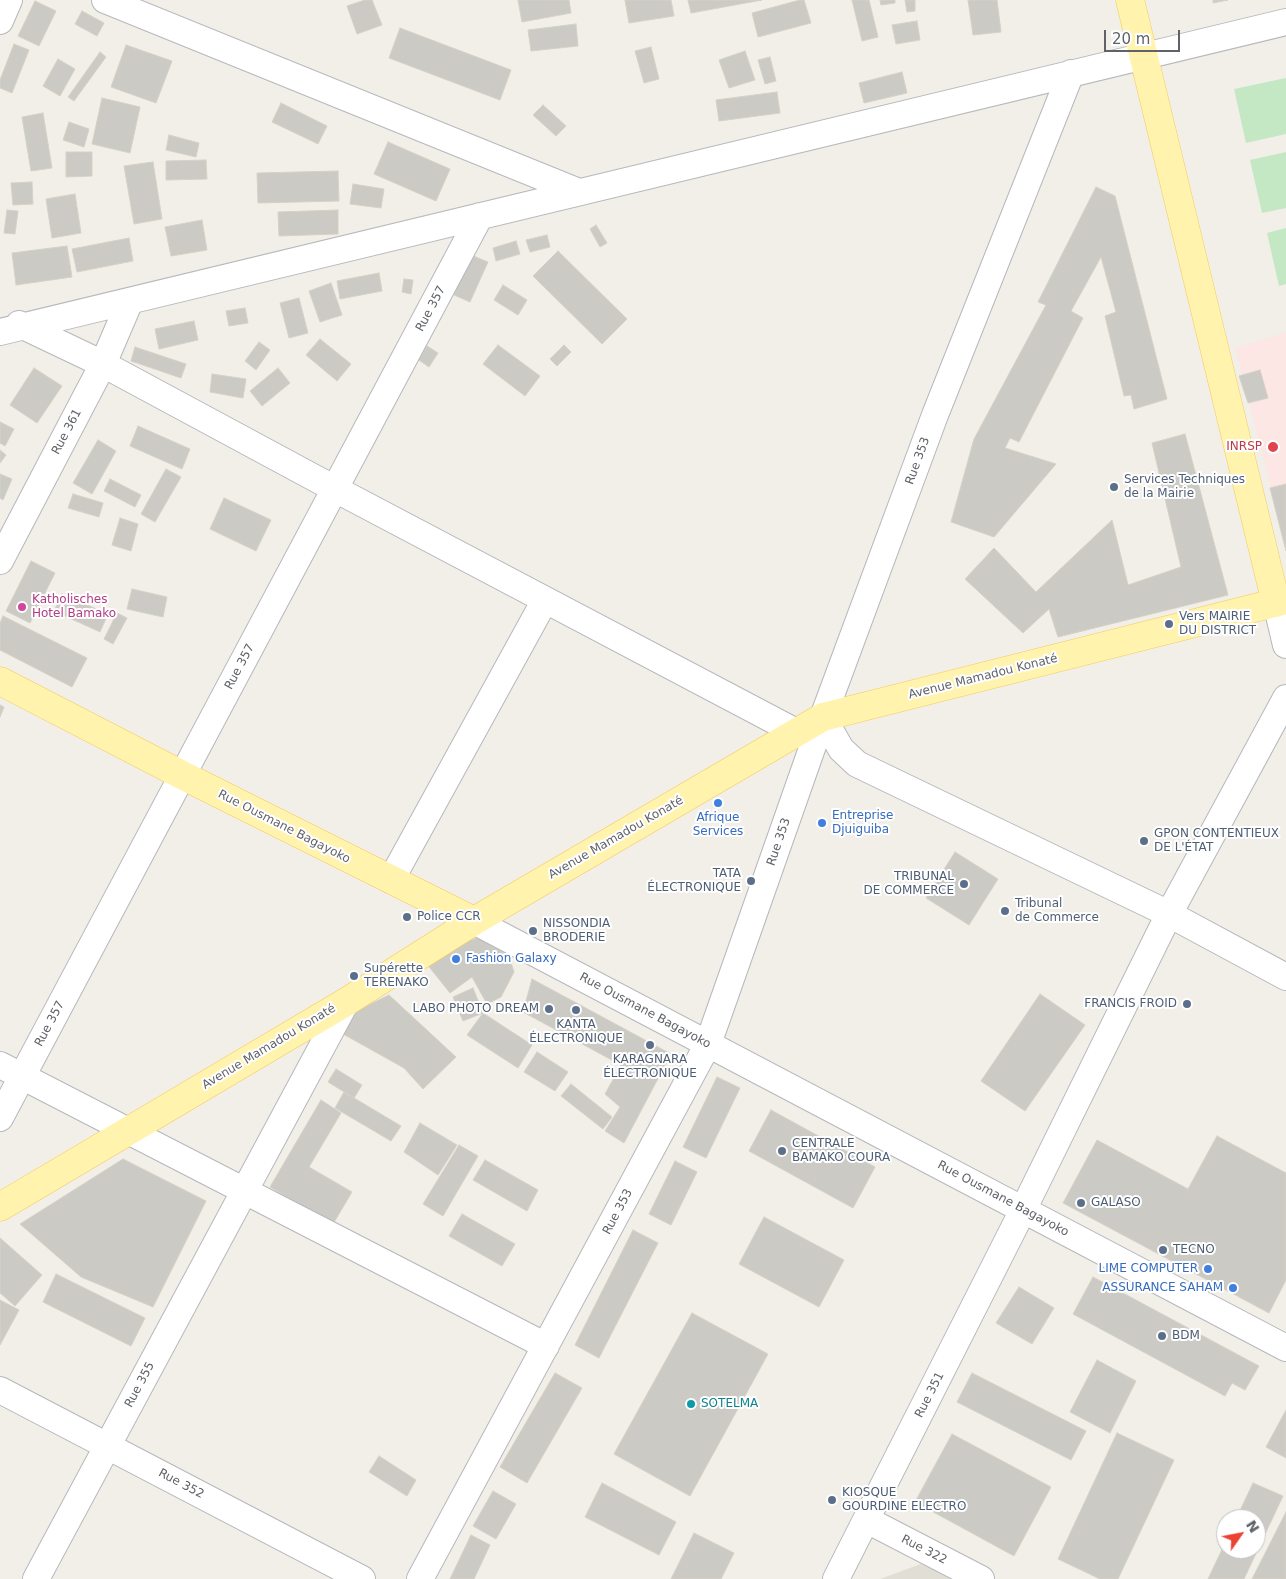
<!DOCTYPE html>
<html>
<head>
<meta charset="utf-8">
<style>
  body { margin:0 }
  #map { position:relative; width:1286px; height:1579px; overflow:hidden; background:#f1efe7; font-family:"DejaVu Sans",sans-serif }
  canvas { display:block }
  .north { position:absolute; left:1216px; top:1509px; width:50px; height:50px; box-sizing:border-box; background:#fff; border:1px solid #bfc1c3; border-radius:50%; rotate:57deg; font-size:14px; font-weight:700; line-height:20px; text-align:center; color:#5f6368 }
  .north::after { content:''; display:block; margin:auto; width:18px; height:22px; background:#ec4232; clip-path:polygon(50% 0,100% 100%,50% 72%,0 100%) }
  .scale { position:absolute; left:1104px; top:30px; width:76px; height:22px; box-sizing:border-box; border:2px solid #5f6368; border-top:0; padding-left:6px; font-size:15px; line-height:18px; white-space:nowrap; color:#5f6368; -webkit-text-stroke:4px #fff; paint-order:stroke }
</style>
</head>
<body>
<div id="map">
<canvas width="1286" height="1579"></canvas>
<div class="north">N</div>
<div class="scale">20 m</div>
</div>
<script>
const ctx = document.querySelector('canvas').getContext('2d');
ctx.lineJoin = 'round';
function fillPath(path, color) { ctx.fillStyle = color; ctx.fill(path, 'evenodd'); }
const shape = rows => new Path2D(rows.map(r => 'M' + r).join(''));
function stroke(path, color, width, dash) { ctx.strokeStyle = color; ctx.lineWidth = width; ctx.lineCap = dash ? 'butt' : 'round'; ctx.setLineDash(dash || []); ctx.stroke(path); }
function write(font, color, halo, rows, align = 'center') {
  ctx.font = font + ' "DejaVu Sans",sans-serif'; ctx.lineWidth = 4; ctx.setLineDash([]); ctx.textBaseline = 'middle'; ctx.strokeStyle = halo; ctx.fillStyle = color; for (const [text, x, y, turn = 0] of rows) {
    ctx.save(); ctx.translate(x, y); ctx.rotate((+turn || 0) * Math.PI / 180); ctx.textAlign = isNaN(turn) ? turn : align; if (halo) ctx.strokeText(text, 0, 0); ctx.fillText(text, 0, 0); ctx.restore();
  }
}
const education = shape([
  [937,1558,973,1579,880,1579]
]);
const medical = shape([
  [1286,332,1286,547,1235,348]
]);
const green = shape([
  [1286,78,1286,134,1246,143,1234,89],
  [1286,152,1286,208,1262,213,1250,160],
  [1286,228,1286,284,1279,286,1267,233]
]);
const building = shape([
  [365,0,372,0,382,25,357,34,347,6,365,0],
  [518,0,569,0,571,13,522,22,518,0],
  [625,0,671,0,674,16,629,23,625,0],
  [688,0,762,0,691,13,688,0],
  [800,0,804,0,811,23,758,37,752,13,800,0],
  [852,0,869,0,878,37,862,41,852,0],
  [880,0,895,0,895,3,881,5,880,0],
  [905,0,915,0,915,11,907,12,905,0],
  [968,0,997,0,1001,32,973,35,968,0],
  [1213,0,1228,0,1213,3,1213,0],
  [35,1,56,11,39,46,18,36,35,1],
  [82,11,104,23,97,36,75,24,82,11],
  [917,21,920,40,896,44,892,25,917,21],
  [576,24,578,46,531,51,528,30,576,24],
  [400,28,511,70,500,100,389,58,400,28],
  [14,44,29,50,12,93,0,88,0,80,14,44],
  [126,45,172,61,156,103,111,87,126,45],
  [651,47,659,79,644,83,635,51,651,47],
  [745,51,755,80,729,88,719,60,745,51],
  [100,52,106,57,74,101,68,97,100,52],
  [770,57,776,81,765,84,758,60,770,57],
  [58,59,75,69,60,96,43,86,58,59],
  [902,72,907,93,864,103,859,83,902,72],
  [777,92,780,113,719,121,716,100,777,92],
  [102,98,140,107,130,153,92,144,102,98],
  [281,103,327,126,318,144,272,122,281,103],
  [543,105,566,126,556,136,533,115,543,105],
  [43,113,52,168,31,171,22,117,43,113],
  [69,122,89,129,84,147,63,140,69,122],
  [169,135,199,143,196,157,166,150,169,135],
  [388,142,450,169,436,201,374,174,388,142],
  [66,152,92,152,92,176,66,177,66,152],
  [206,160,207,179,166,180,166,161,206,160],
  [153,162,162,219,134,224,124,166,153,162],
  [338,171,339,201,258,203,257,173,338,171],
  [32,182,33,204,13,205,11,183,32,182],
  [353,184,384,189,381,208,350,204,353,184],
  [1096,187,1115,196,1167,399,1134,409,1131,395,1124,396,1105,316,1116,312,1101,257,1071,311,1083,318,1019,442,1010,438,1005,448,1056,464,994,537,951,522,974,439,1046,305,1038,302,1096,187],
  [75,194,81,233,52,238,46,199,75,194],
  [7,210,18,211,15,234,4,233,7,210],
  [338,210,338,234,279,236,278,212,338,210],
  [202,220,207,250,171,256,165,227,202,220],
  [596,225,607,243,600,247,590,229,596,225],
  [547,235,550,247,530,252,526,240,547,235],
  [129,238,133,261,77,272,72,249,129,238],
  [516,241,520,254,496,261,493,248,516,241],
  [67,246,72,277,16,285,12,253,67,246],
  [558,251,627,319,602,344,533,276,558,251],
  [471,255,488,262,470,302,454,295,471,255],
  [379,273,382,291,340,299,337,281,379,273],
  [404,279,413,280,411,294,402,292,404,279],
  [331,283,342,315,320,322,309,291,331,283],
  [503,285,527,300,518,315,494,300,503,285],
  [299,298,308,333,289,338,280,303,299,298],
  [245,308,248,323,229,326,226,311,245,308],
  [194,321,198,340,159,349,155,329,194,321],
  [320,339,351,364,337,381,306,355,320,339],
  [259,342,270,350,256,370,245,361,259,342],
  [498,345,540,376,525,396,483,364,498,345],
  [564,345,571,352,557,366,550,359,564,345],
  [427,346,438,353,429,367,419,360,427,346],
  [135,347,186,364,181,378,131,361,135,347],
  [34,368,62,386,37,423,10,405,34,368],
  [278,368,290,383,262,406,250,391,278,368],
  [1260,370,1268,398,1248,403,1239,376,1260,370],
  [212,374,246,379,243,398,210,392,212,374],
  [0,422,14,429,5,446,0,443,0,422],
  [138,426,190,449,182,469,130,446,138,426],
  [1185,434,1228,595,1058,637,1049,609,1023,633,965,579,994,548,1036,592,1112,520,1128,585,1181,567,1152,443,1185,434],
  [98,440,116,451,92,494,73,483,98,440],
  [0,450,6,455,0,463,0,450],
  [166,469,181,477,155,522,141,514,166,469],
  [0,474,12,479,3,500,0,498,0,474],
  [110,479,141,495,135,507,104,491,110,479],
  [1286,484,1286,551,1270,488,1286,484],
  [73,494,103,503,99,517,68,508,73,494],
  [224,498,271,520,256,551,210,529,224,498],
  [120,518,138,524,131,551,112,545,120,518],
  [31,561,55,573,30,623,6,611,31,561],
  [132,589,167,597,163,617,127,609,132,589],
  [62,594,108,614,100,632,54,611,62,594],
  [117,613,127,618,113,644,104,639,117,613],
  [3,616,87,658,72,687,0,650,0,623,3,616],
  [0,705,4,707,0,717,0,705],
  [955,852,998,879,969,925,926,898,955,852],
  [478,938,509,956,514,972,501,997,487,1004,472,977,450,993,426,963,458,943,478,938],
  [532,979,671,1054,624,1143,605,1131,620,1107,605,1094,621,1065,523,1012,532,979],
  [473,988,483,1013,463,1021,453,997,473,988],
  [1040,994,1085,1025,1025,1111,981,1081,1040,994],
  [389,995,456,1057,423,1089,404,1068,343,1034,358,1010,389,995],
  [483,1013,532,1045,518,1068,467,1035,483,1013],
  [537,1052,568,1072,555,1091,524,1072,537,1052],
  [336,1069,362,1085,354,1098,328,1082,336,1069],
  [717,1077,740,1088,706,1158,683,1147,717,1077],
  [571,1084,612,1117,603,1129,561,1096,571,1084],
  [344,1092,401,1126,391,1141,335,1108,344,1092],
  [321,1100,341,1113,309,1167,352,1192,333,1224,270,1187,321,1100],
  [771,1110,875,1167,853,1208,749,1151,771,1110],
  [420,1123,457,1145,438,1175,404,1152,420,1123],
  [1217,1136,1286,1173,1286,1280,1269,1313,1063,1203,1097,1140,1188,1189,1217,1136],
  [459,1145,478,1156,443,1216,423,1204,459,1145],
  [123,1159,206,1201,153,1307,81,1277,20,1224,123,1159],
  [485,1160,538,1190,527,1211,473,1180,485,1160],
  [675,1161,697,1172,671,1225,649,1214,675,1161],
  [462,1214,515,1244,502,1266,449,1236,462,1214],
  [764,1217,844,1260,819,1307,739,1264,764,1217],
  [633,1230,658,1243,599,1358,575,1345,633,1230],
  [0,1238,42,1275,15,1306,0,1293,0,1238],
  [56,1274,145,1318,131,1346,43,1302,56,1274],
  [1093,1277,1259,1366,1245,1390,1232,1383,1225,1396,1073,1314,1093,1277],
  [1019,1287,1054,1308,1032,1344,996,1323,1019,1287],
  [0,1300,19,1310,0,1345,0,1300],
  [692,1313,768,1354,690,1496,614,1454,692,1313],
  [1097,1360,1136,1381,1110,1433,1070,1412,1097,1360],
  [555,1373,582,1388,527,1483,500,1467,555,1373],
  [972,1373,1086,1431,1071,1460,957,1402,972,1373],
  [1286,1410,1286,1458,1266,1447,1286,1410],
  [1117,1433,1174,1460,1118,1579,1100,1579,1058,1559,1117,1433],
  [952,1434,1051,1487,1014,1556,915,1502,952,1434],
  [379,1456,416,1480,407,1496,369,1472,379,1456],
  [602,1483,676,1522,659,1555,585,1517,602,1483],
  [1253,1483,1283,1496,1244,1579,1208,1579,1226,1541,1226,1549,1256,1549,1256,1519,1236,1519,1253,1483],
  [493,1491,516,1504,496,1539,473,1526,493,1491],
  [1286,1512,1286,1579,1252,1579,1286,1512],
  [694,1533,734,1553,721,1579,671,1579,694,1533],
  [471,1535,490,1545,474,1579,450,1579,471,1535]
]);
const minor = shape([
  [105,0,579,192],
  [0,21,9,0],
  [19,324,103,364,335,489,796,732],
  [0,332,1286,22],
  [0,561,103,364,130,301],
  [1276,603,1286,645],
  [823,717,841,749,857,764,1169,914,1286,977],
  [391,880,545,600],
  [474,921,1286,1348],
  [0,1065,546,1346],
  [0,1118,480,216],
  [0,1390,362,1579],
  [867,1520,981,1579],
  [36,1579,346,1002],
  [420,1579,708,1044,823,717,935,415,1071,73],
  [836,1579,1023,1210,1169,914,1286,698]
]);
const major = shape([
  [1130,0,1276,603],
  [0,681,182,775,474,921],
  [0,1207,346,1002,474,921,823,717,1286,600]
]);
const markers = [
  [1273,447,6,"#e0444e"],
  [1114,487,5,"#5c6f8a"],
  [22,607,5,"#d1479c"],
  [1169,624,5,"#5c6f8a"],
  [718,803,5,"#3f7fe0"],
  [822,823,5,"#3f7fe0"],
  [1144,841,5,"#5c6f8a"],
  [751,881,5,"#5c6f8a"],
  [964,884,5,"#5c6f8a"],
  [1005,911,5,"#5c6f8a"],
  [407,917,5,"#5c6f8a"],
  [533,931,5,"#5c6f8a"],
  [456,959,5,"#3f7fe0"],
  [354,976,5,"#5c6f8a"],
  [1187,1004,5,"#5c6f8a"],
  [549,1009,5,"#5c6f8a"],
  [576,1010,5,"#5c6f8a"],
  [650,1045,5,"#5c6f8a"],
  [782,1151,5,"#5c6f8a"],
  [1081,1203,5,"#5c6f8a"],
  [1163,1250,5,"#5c6f8a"],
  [1208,1269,5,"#3f7fe0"],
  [1233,1288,5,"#3f7fe0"],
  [1162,1336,5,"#5c6f8a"],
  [691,1404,5,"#0f9aa8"],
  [832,1500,5,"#5c6f8a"]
];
const streetNames = [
  ["Rue 357",431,309,-62],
  ["Rue 361",67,432,-62],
  ["Rue 353",918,461,-70],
  ["Rue 357",240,667,-62],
  ["Avenue Mamadou Konaté",983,677,-14],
  ["Rue Ousmane Bagayoko",284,827,27],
  ["Avenue Mamadou Konaté",616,838,-30],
  ["Rue 353",779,842,-71],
  ["Rue Ousmane Bagayoko",645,1011,28],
  ["Rue 357",50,1024,-62],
  ["Avenue Mamadou Konaté",269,1047,-31],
  ["Rue Ousmane Bagayoko",1003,1199,28],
  ["Rue 353",618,1212,-62],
  ["Rue 355",140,1385,-62],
  ["Rue 351",930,1395,-63],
  ["Rue 352",181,1484,28],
  ["Rue 322",924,1550,27]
];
const healthNames = [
  ["INRSP",1262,447]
];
const serviceNames = [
  ["Services Techniques",1124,480],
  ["de la Mairie",1124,494],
  ["Vers MAIRIE",1179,617],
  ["DU DISTRICT",1179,631],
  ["GPON CONTENTIEUX",1154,834],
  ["DE L'ÉTAT",1154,848],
  ["TATA",741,874,"right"],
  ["ÉLECTRONIQUE",741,888,"right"],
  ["TRIBUNAL",954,877,"right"],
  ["DE COMMERCE",954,891,"right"],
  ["Tribunal",1015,904],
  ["de Commerce",1015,918],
  ["Police CCR",417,917],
  ["NISSONDIA",543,924],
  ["BRODERIE",543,938],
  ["Supérette",364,969],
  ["TERENAKO",364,983],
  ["FRANCIS FROID",1177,1004,"right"],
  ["LABO PHOTO DREAM",539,1009,"right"],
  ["KANTA",576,1025,"center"],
  ["ÉLECTRONIQUE",576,1039,"center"],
  ["KARAGNARA",650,1060,"center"],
  ["ÉLECTRONIQUE",650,1074,"center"],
  ["CENTRALE",792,1144],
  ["BAMAKO COURA",792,1158],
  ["GALASO",1091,1203],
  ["TECNO",1173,1250],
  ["BDM",1172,1336],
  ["KIOSQUE",842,1493],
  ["GOURDINE ELECTRO",842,1507]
];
const hotelNames = [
  ["Katholisches",32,600],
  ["Hotel Bamako",32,614]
];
const shopNames = [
  ["Entreprise",832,816],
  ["Djuiguiba",832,830],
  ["Afrique",718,818,"center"],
  ["Services",718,832,"center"],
  ["Fashion Galaxy",466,959],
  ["LIME COMPUTER",1198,1269,"right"],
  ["ASSURANCE SAHAM",1223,1288,"right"]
];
const cultureNames = [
  ["SOTELMA",701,1404]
];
fillPath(education, '#e1ded5');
fillPath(medical, '#fce7e5');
fillPath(green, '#c4e8c4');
fillPath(building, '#cccac4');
stroke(building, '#d6d1c5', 1);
stroke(minor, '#b5b8bc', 28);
stroke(major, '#f4cb5d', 29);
stroke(minor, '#fff', 26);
stroke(major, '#fff3ae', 28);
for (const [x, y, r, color] of markers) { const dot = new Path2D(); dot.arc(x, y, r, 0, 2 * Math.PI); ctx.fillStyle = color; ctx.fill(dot); stroke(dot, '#fff', 2); }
write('12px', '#5f6368', '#fff', streetNames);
write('12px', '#be3a42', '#fff', healthNames, 'right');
write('12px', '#4e5e75', '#fff', serviceNames, 'left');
write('12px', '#b23c85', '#fff', hotelNames, 'left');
write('12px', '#366cbe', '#fff', shopNames, 'left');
write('12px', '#0d838f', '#fff', cultureNames, 'left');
</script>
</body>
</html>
